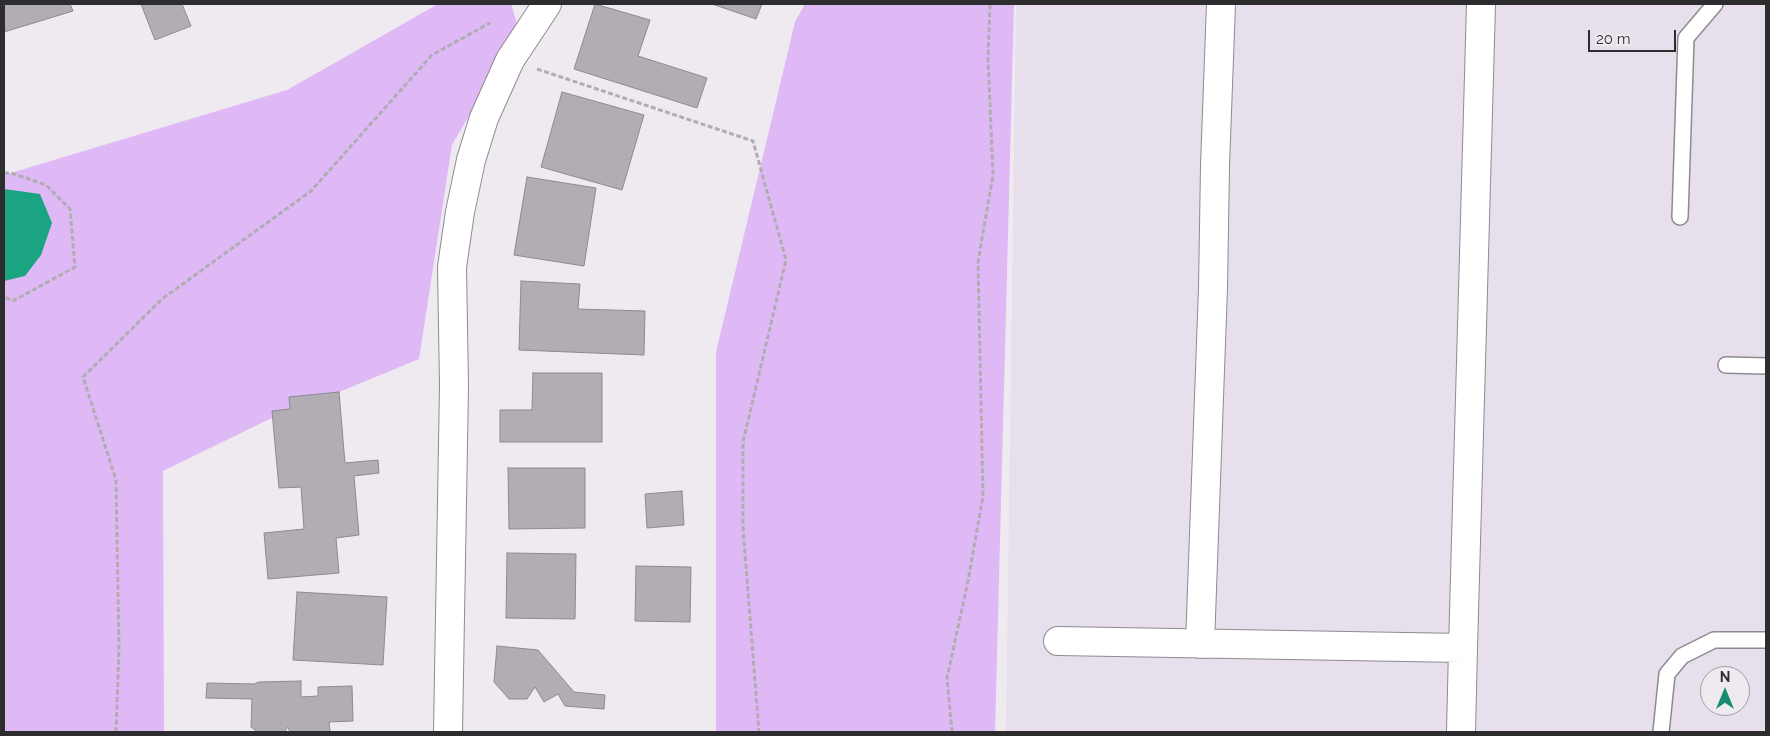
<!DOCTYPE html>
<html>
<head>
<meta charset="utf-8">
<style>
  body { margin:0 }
  #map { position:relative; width:1770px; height:736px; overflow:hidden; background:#eeeaf0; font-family:Raleway,sans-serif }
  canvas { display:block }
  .frame { position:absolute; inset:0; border:5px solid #2d2c2e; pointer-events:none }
  .north { position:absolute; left:1700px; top:666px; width:50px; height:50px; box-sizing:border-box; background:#eeeaf0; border:1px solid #a19ea2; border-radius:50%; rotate:0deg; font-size:14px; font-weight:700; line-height:20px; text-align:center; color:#2d2c2e }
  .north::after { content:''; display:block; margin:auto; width:18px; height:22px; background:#158c6e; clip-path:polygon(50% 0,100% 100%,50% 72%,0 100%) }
  .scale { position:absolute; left:1588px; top:30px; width:88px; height:22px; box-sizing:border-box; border:2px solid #2d2c2e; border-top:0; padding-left:6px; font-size:15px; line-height:18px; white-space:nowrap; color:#2d2c2e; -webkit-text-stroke:4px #eeeaf0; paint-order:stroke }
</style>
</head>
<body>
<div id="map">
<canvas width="1770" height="736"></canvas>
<div class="frame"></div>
<div class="north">N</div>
<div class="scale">20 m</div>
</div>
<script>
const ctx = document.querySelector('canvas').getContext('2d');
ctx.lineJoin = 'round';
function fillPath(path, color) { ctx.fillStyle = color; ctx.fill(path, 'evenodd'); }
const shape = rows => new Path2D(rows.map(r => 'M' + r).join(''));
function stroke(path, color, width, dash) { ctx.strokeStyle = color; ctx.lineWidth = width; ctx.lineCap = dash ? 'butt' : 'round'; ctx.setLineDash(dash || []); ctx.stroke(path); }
const built = shape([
  [1016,4,1766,4,1766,732,1006,732],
  [1710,676,1740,676,1740,706,1710,706]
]);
const green = shape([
  [438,4,511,4,519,30,452,145,419,359,339,392,290,409,163,471,164,732,4,732,4,175,287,90],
  [805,4,1014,4,995,732,716,732,716,352,795,22]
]);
const water = shape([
  [4,189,40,194,52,223,41,255,25,276,4,281]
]);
const building = shape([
  [4,4,70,4,73,11,4,32,4,4],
  [141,4,182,4,191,26,155,40,141,4],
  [595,4,650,20,638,56,707,78,697,108,574,69,595,4],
  [712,4,762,4,756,19,712,4],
  [562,92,644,115,622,190,541,167,562,92],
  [527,177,596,188,584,266,514,255,527,177],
  [521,281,580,284,578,309,645,311,644,355,519,350,521,281],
  [533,373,602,373,602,442,500,442,500,410,532,410,533,373],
  [339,392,345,463,378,460,379,473,354,476,359,535,336,538,339,573,268,579,264,533,304,529,301,487,279,488,272,411,290,409,289,397,339,392],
  [508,468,585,468,585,528,509,529,508,468],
  [682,491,684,525,647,528,645,494,682,491],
  [507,553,576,554,575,619,506,618,507,553],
  [636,566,691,567,690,622,635,621,636,566],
  [297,592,387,597,383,665,293,660,297,592],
  [497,646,538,650,574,692,605,695,604,709,565,706,558,694,544,702,535,687,527,699,509,699,494,682,497,646],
  [301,681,301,697,318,696,318,687,352,686,353,721,329,722,330,732,290,732,288,727,284,732,258,732,251,727,252,699,206,698,207,683,254,684,259,682,301,681]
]);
const path = shape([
  [537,69,753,141,786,260,743,442,743,528,759,732],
  [4,173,11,173,46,185,70,209,75,267,13,301,4,297],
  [116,732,119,648,116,480,83,377,162,299,311,191,432,55,490,23],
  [952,732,947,678,968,581,983,496,978,262,993,175,988,59,990,4]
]);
const lane = shape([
  [1680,217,1686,38,1715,4],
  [1726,365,1766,366],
  [1661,732,1667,674,1682,656,1714,640,1766,640]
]);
const street = shape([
  [1058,641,1463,648,1481,4],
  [1200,644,1213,288,1215,166,1221,4],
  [448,732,454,386,452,267,460,212,471,160,484,118,510,60,547,4],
  [1461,732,1463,648]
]);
fillPath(built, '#e7dfec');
fillPath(green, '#dfb8f6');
fillPath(water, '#1aa482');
fillPath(building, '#b1adb3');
stroke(building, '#8d8a8f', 1);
stroke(lane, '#8e8b90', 18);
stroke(street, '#8e8b90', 30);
stroke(path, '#b0adb2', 3, [5, 2.5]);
stroke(lane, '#fff', 15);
stroke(street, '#fff', 28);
</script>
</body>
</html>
